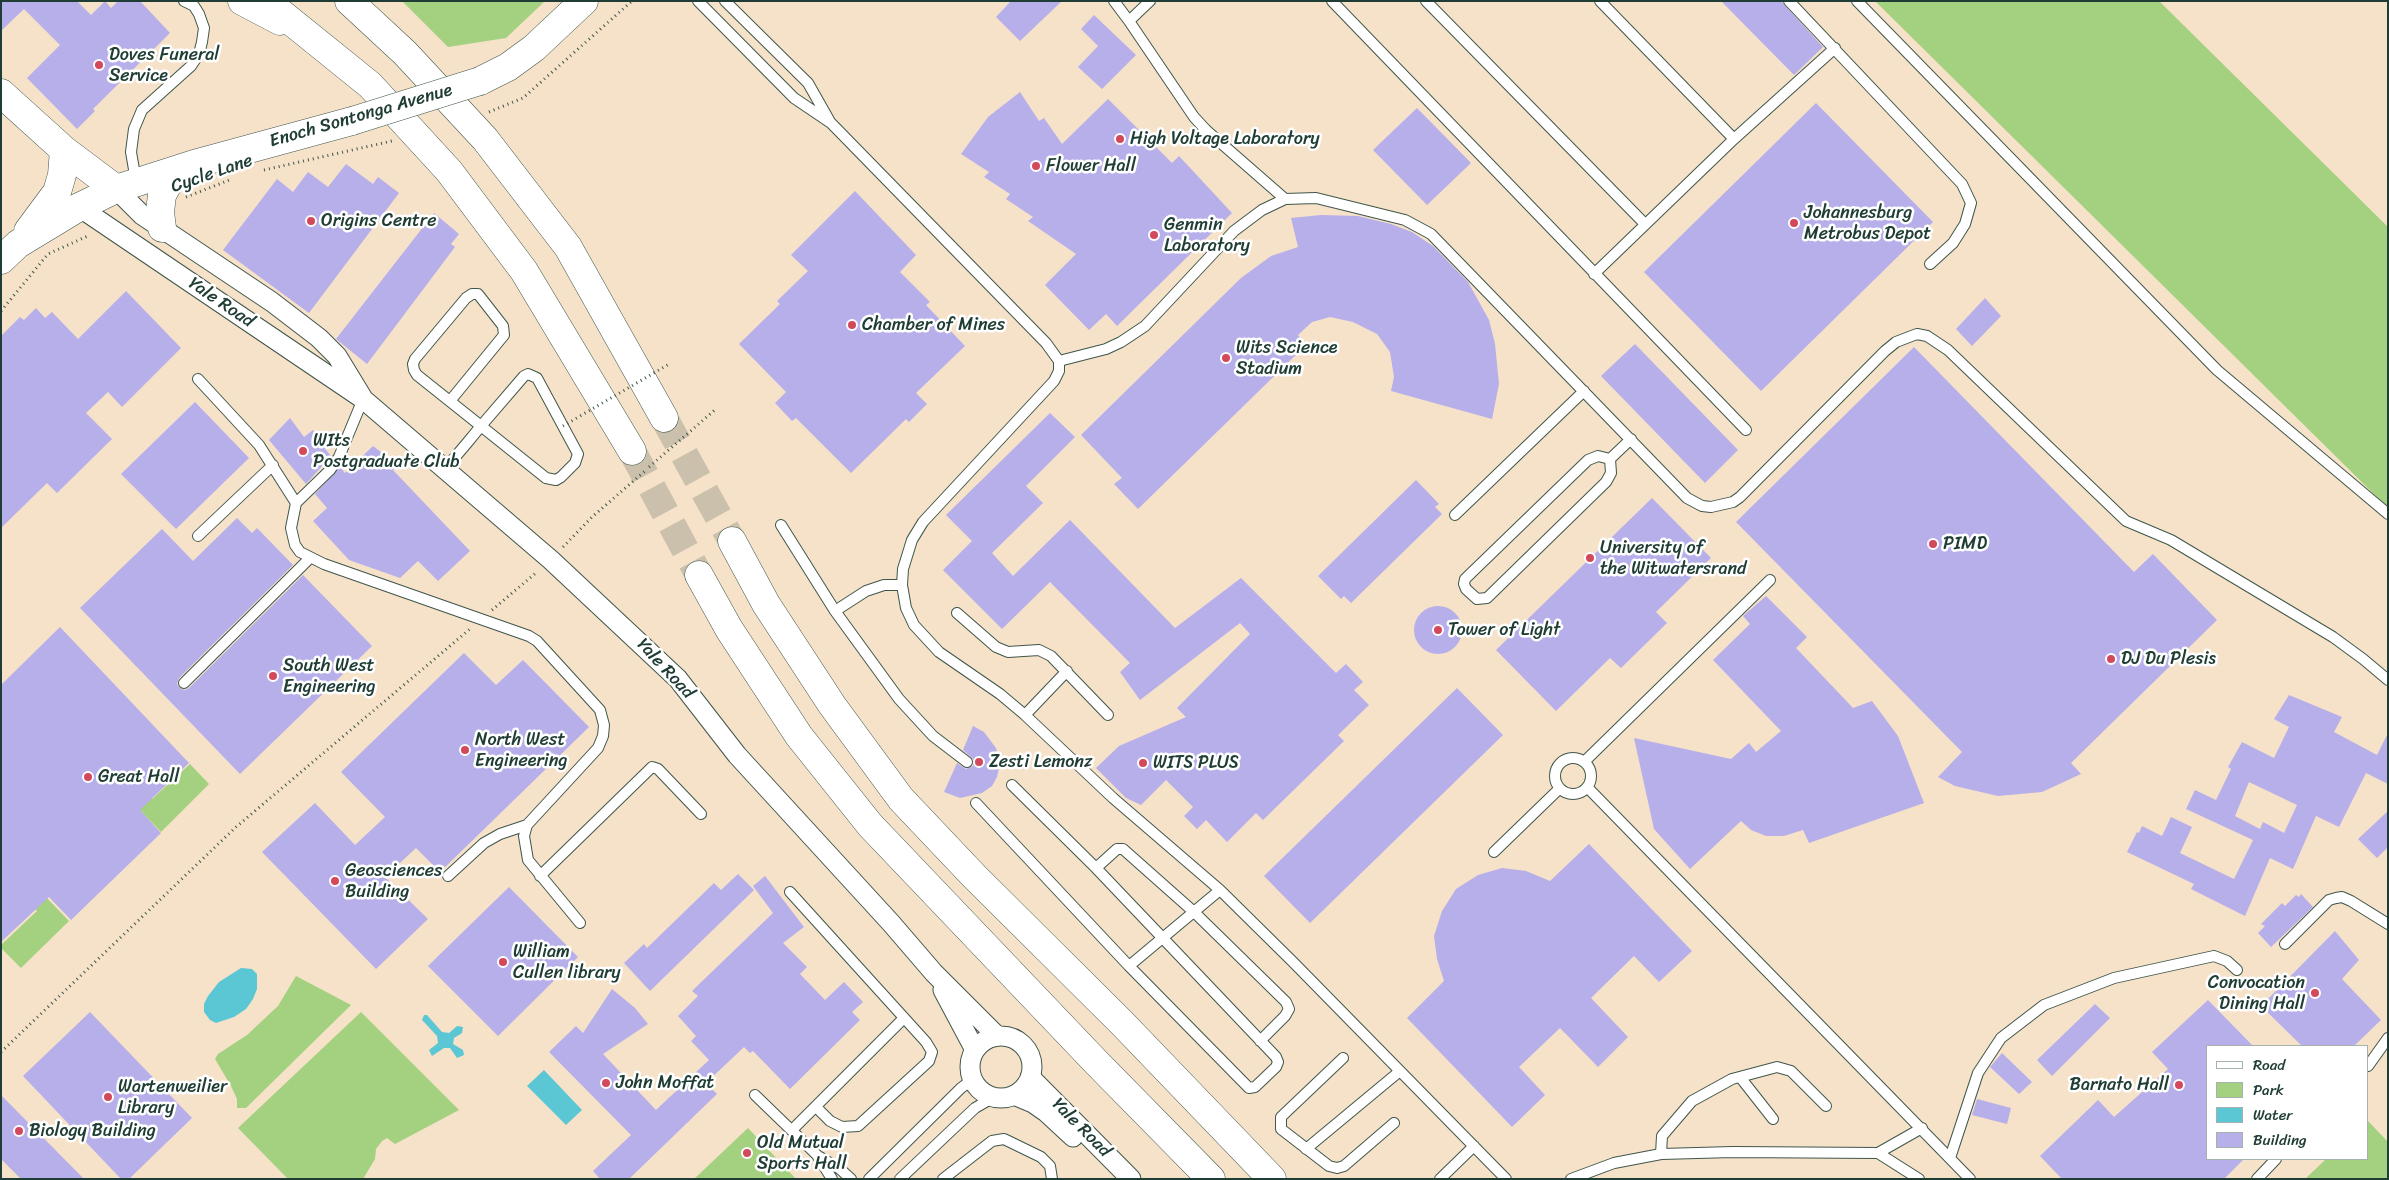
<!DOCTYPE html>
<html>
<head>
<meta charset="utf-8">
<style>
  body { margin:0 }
  #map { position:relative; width:2389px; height:1180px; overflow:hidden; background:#f6e1c9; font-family:Sriracha,sans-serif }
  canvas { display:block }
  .frame { position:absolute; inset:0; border:2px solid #1f3d34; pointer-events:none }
  .legend { position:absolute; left:2206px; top:1045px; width:162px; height:115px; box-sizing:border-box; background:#fff; border:1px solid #a5b1ae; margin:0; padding:6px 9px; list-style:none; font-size:15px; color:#1f3d34 }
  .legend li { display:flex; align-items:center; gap:10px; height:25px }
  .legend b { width:25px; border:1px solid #a5b1ae }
</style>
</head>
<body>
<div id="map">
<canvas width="2389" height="1180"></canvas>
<div class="frame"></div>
<ul class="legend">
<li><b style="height:6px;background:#fff"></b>Road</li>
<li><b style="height:14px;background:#a3d17f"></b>Park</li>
<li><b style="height:14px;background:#5bc7d4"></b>Water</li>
<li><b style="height:14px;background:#b7afea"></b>Building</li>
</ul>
</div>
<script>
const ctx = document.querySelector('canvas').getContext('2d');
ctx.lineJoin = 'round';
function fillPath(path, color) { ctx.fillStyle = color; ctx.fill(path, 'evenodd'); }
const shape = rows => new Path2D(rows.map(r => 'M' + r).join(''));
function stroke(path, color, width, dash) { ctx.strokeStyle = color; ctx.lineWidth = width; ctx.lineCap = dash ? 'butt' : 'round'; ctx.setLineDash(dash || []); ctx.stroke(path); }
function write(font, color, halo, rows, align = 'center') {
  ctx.font = font + ' Sriracha,sans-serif'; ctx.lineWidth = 5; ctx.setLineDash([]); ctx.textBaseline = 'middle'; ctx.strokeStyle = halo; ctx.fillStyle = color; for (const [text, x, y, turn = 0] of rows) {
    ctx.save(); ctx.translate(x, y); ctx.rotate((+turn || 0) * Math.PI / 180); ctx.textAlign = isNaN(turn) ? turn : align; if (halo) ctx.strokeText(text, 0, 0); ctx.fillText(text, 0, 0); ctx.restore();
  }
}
const green = shape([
  [402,1,545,1,506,38,448,47],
  [1875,1,2159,1,2388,227,2388,508],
  [190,764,209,784,161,832,134,804,146,793,152,799],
  [42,893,69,921,21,968,1,948,1,945,37,911,31,905],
  [296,976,351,1005,246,1108,237,1108,237,1099,231,1086,215,1059,218,1054,247,1035,278,1006],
  [361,1012,459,1110,395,1144,387,1138,382,1141,376,1149,375,1159,363,1179,288,1179,238,1128],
  [2368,1121,2388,1142,2388,1179,2305,1179,2326,1159,2368,1159],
  [748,1128,796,1179,694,1179]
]);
const water = shape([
  [241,968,252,969,257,974,257,989,253,999,246,1009,234,1017,216,1023,210,1020,204,1012,204,1004,208,996,219,982],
  [424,1015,427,1015,442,1032,449,1033,457,1026,463,1027,462,1033,454,1038,453,1044,463,1050,464,1055,457,1058,450,1048,444,1048,432,1056,429,1050,438,1043,437,1036,422,1020],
  [544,1070,582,1110,566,1125,527,1086]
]);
const building = shape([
  [1,1,77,1,91,15,105,1,111,8,118,1,140,1,170,33,93,109,95,111,77,129,27,78,60,45,24,9,1,31],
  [1011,1,1062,1,1020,41,996,17],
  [1721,1,1781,1,1823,47,1794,75],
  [1094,15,1136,55,1102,89,1078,67,1098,46,1081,29],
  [1020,92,1039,121,1044,118,1062,144,1108,99,1172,163,1179,156,1232,213,1117,326,1106,314,1089,330,1045,285,1076,254,1028,221,1033,217,1006,199,1010,194,984,177,989,172,961,154,988,117],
  [1816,103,1933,222,1761,391,1644,272],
  [1417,108,1471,163,1427,205,1373,150],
  [346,164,373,184,378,177,399,193,309,313,223,250,277,179,293,192,308,172,328,187],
  [855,191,916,255,900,272,930,302,926,305,965,346,916,393,927,404,909,422,906,419,851,473,796,418,792,421,775,403,786,392,739,344,780,304,777,301,808,271,791,255],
  [434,213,459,234,451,244,455,247,367,364,336,339],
  [1321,215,1358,216,1391,224,1412,232,1433,246,1468,282,1489,320,1495,344,1499,384,1492,419,1391,391,1394,377,1390,352,1377,334,1353,322,1330,317,1312,322,1298,335,1306,345,1138,509,1114,484,1122,478,1081,435,1241,278,1271,256,1298,247,1291,218],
  [126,291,181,348,122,407,108,392,86,413,112,439,57,493,47,483,1,528,1,336,20,317,24,320,36,308,45,318,52,312,78,339],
  [1985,298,2001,316,1972,346,1956,329],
  [1635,344,1738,450,1705,483,1601,376],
  [1914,347,2134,572,2153,554,2217,620,2071,763,2081,774,2042,792,1998,796,1955,786,1938,777,1962,752,1736,522],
  [195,402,249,458,176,529,121,474],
  [1050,413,1075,437,1026,486,1043,503,992,553,1013,576,1070,520,1175,628,1241,578,1336,673,1346,664,1363,682,1354,690,1369,705,1338,735,1344,741,1263,820,1256,813,1227,842,1206,820,1197,829,1184,816,1193,807,1166,780,1141,805,1126,798,1096,768,1119,746,1186,717,1177,708,1250,634,1240,623,1140,700,1120,672,1130,663,1050,582,1002,629,943,570,972,541,946,515],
  [290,418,304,437,313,430,325,442,322,445,331,456,306,484,269,440],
  [373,446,398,465,393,470,470,551,438,581,418,561,400,578,349,560,313,521,327,508,315,494,340,467,345,473],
  [1416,480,1439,504,1435,507,1442,514,1351,603,1344,596,1341,599,1318,576],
  [1652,498,1711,558,1656,612,1667,623,1621,668,1610,658,1556,711,1496,650],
  [237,518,252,533,257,528,293,565,179,678,177,684,180,688,185,690,189,688,303,575,372,646,240,774,80,608,162,529,193,561],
  [1766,596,1807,637,1796,648,1853,708,1872,701,1898,736,1924,803,1809,843,1803,830,1784,836,1766,836,1751,830,1741,821,1690,869,1654,829,1634,738,1731,759,1749,743,1756,752,1781,731,1713,660,1750,624,1743,616],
  '1414 630a24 24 0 1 1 48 0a24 24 0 1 1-48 0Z',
  [60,627,189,763,140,810,161,833,71,920,49,897,1,942,1,685],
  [464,653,496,685,523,660,589,727,440,872,416,848,385,877,428,919,376,969,262,852,315,803,355,845,385,817,341,772],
  [1457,688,1503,735,1310,923,1264,876],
  [2289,695,2342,717,2334,732,2377,755,2388,733,2388,784,2366,773,2339,827,2316,816,2293,869,2270,858,2245,916,2191,889,2194,884,2127,852,2137,832,2139,833,2142,826,2162,836,2171,817,2192,827,2180,853,2234,879,2253,840,2186,809,2195,790,2216,800,2231,769,2228,767,2242,742,2274,758,2289,727,2274,719],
  [2249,782,2297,805,2284,833,2263,822,2260,829,2235,816],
  [973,726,984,732,996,748,1000,763,997,777,992,786,982,793,960,798,944,792,957,763,966,769,973,766,973,759,963,750],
  [2388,811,2388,847,2377,858,2358,839],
  [1589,844,1692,951,1659,982,1634,956,1591,998,1628,1037,1598,1067,1560,1028,1519,1067,1545,1095,1512,1127,1407,1018,1444,981,1437,959,1434,936,1442,911,1456,889,1478,875,1502,868,1526,871,1550,881],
  [738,874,754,890,650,991,624,963,644,944,647,948,714,883,721,890],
  [765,876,804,927,783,943,807,967,800,974,825,1000,844,982,863,1002,852,1012,860,1020,790,1089,753,1051,750,1053,744,1047,706,1083,717,1094,629,1179,600,1179,593,1171,631,1135,549,1052,576,1026,583,1033,612,989,635,1008,648,1024,603,1054,656,1110,709,1060,691,1041,696,1036,678,1016,698,996,692,991,773,913,753,886],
  [509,887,578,957,498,1036,428,966],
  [2301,894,2313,907,2271,947,2258,933,2265,926,2261,924,2282,903,2285,906,2296,895,2299,897],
  [2335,931,2359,960,2342,979,2381,1020,2354,1046,2302,1046,2261,1006],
  [2208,1000,2253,1046,2208,1046,2208,1159,2244,1159,2224,1179,2062,1179,2040,1156,2098,1100,2114,1117,2168,1069,2152,1052],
  [2095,1004,2110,1018,2052,1076,2037,1060],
  [90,1012,192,1118,129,1179,121,1179,23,1076],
  [2002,1053,2032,1082,2019,1094,1990,1067],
  [1,1095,84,1179,21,1179,1,1159],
  [1977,1099,2011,1108,2007,1124,1972,1115]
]);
const highwayTunnel = shape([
  [664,418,732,541],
  [632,451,699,575]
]);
const path = shape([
  [489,112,523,98,632,1],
  [264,170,392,141],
  [186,197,232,179],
  [1,311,48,254,90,235],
  [649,467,716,409],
  [563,547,592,517,645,471],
  [492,610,537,572],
  [1,1052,236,827,470,629]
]);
const lane = shape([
  [698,1,794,98,831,123,1046,343,1059,361,1059,371,1054,381,923,522,912,540,903,569,902,585,906,608,914,625,939,652,1000,694,1025,715,1113,798,1220,890,1293,962,1506,1179],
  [725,1,808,83,829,120],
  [1114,1,1129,21,1194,117,1206,130,1285,199],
  [1332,1,1746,430],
  [1426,1,1645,224],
  [1600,1,1734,139],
  [1789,1,1962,184,1971,203,1965,224,1953,243,1930,264],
  [1857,1,2217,370,2388,514],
  [1129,21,1150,1],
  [136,181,131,152,134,129,142,110,191,66,199,54,202,42,204,28,199,14,194,6,184,1],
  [1594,274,1734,139,1835,48],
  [1059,361,1106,349,1121,342,1145,326,1234,231,1262,210,1285,199,1316,198,1405,220,1431,234,1687,498,1702,506,1711,507,1733,502,1740,497,1885,351,1896,342,1909,337,1917,334,1927,336,1948,350,2126,521,2171,540,2333,637,2363,659,2388,680],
  [198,379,259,445,296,503],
  [363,399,339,457,330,470,296,503,291,528,295,545,300,552,324,564,529,636,537,641,600,710,604,725,603,736,598,748,527,825,524,836,528,860,580,923],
  [1610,459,1598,456,1588,460,1465,579,1464,584,1466,589,1477,599,1487,598,1606,482,1611,473,1610,459,1631,439],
  [445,469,467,443,481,426,524,376,528,374,537,378,578,454,575,463,561,477,556,480,546,478,481,426,417,375,414,370,413,364,415,359,466,298,472,294,478,294,503,326,504,335,450,401],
  [1455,515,1584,391],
  [781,525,835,611,899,699,933,736,967,762],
  [198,536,273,465],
  [835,611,866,591,884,585,902,585],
  [957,613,996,647,1008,652,1039,650,1051,656,1108,715],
  [184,683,310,558],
  [1025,715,1067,671],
  '1555 776a18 18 0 1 1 36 0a18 18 0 1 1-36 0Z',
  [1584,762,1770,580],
  [1587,787,1970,1179],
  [976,803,1129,966,1249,1088,1255,1087,1276,1067,1278,1062,1276,1057,1096,868,1012,785],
  [1494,852,1559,789],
  [1096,868,1117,849,1123,849,1194,912,1286,1002,1289,1009,1285,1016,1260,1041],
  [448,876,484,843,500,834,527,825],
  [540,876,652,767,658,769,701,814],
  [790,892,926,1042,932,1052,929,1061,858,1126,842,1127,830,1121,816,1107],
  [2285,944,2329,900,2336,898,2342,897,2351,901,2388,924],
  [1129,966,1220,890],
  [1343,1058,1281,1117,1281,1129,1329,1166,1337,1168,1344,1166,1394,1123],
  [2368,1066,2388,1038],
  [1740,1077,1773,1119],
  [755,1095,817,1155,832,1179],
  [793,1129,904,1018],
  [1306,1149,1400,1071],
  [1878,1153,1922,1128],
  [1661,1154,1662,1136,1692,1101,1732,1079,1777,1067,1791,1071,1826,1106],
  [818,1156,840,1169,851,1179],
  [1950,1158,1978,1073,2001,1038,2044,1005,2114,978,2214,956,2227,961,2237,970],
  [869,1179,961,1088,973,1079],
  [900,1179,975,1108,994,1097],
  [943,1179,992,1141,1004,1139,1041,1157,1050,1166,1052,1179],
  [1440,1179,1474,1146],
  [1571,1179,1614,1163,1661,1154,1733,1152,1878,1153,1919,1179],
  [2257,1179,2276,1159]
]);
const street = shape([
  [116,189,142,215,272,302,319,338,337,356,362,397],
  [79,207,363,399,551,560,678,679,737,755,891,923,934,973,997,1036],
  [943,990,975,1050],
  '970 1067a31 31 0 1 1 62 0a31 31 0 1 1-62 0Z',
  [1030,1077,1131,1179],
  [1014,1095,1033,1103,1046,1112,1073,1137]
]);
const secondary = shape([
  [480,81,508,67,534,48,584,1],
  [1,93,64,150,116,189],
  [162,228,160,212,162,195,175,171],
  [28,231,57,192,62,175,64,150],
  [1,260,18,244,79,207,116,189,194,164,352,121]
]);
const highway = shape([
  [242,1,280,21],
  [266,1,370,85,449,171,524,271,632,451],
  [349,1,405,53,485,139,568,247,664,418],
  [732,541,766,604,832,705,901,799,974,876,1122,1023,1272,1179],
  [699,575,729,629,799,736,870,825,1095,1061,1211,1179]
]);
const pathBridge = shape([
  [563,426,671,363]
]);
const secondaryBridge = shape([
  [352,121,480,81]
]);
const markers = [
  [99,65,5,"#d1495b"],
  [1120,139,5,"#d1495b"],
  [1036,166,5,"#d1495b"],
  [311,221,5,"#d1495b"],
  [1794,223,5,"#d1495b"],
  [1154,235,5,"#d1495b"],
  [852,325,5,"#d1495b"],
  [1226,358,5,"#d1495b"],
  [303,451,5,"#d1495b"],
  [1933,544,5,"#d1495b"],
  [1590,558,5,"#d1495b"],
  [1438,630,5,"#d1495b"],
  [2111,659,5,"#d1495b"],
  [273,676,5,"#d1495b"],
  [465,750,5,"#d1495b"],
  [979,762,5,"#d1495b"],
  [1143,763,5,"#d1495b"],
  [88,777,5,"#d1495b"],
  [335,881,5,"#d1495b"],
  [503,962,5,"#d1495b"],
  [2315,993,5,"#d1495b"],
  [606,1083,5,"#d1495b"],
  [2179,1085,5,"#d1495b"],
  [108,1097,5,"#d1495b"],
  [19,1131,5,"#d1495b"],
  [747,1153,5,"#d1495b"]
];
const poiNames = [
  ["Doves Funeral",109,55],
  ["Service",109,76],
  ["High Voltage Laboratory",1130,139],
  ["Flower Hall",1046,166],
  ["Johannesburg",1804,213],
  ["Metrobus Depot",1804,234],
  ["Origins Centre",321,221],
  ["Genmin",1164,225],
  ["Laboratory",1164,246],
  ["Chamber of Mines",862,325],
  ["Wits Science",1236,348],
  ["Stadium",1236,369],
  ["WIts",313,441],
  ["Postgraduate Club",313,462],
  ["PIMD",1943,544],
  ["University of",1600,548],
  ["the Witwatersrand",1600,569],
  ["Tower of Light",1448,630],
  ["DJ Du Plesis",2121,659],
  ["South West",283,666],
  ["Engineering",283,687],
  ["North West",475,740],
  ["Engineering",475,761],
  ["Zesti Lemonz",989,762],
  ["WITS PLUS",1153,763],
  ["Great Hall",98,777],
  ["Geosciences",345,871],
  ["Building",345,892],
  ["William",513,952],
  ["Cullen library",513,973],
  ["Convocation",2305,983,"right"],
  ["Dining Hall",2305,1004,"right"],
  ["John Moffat",616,1083],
  ["Barnato Hall",2169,1085,"right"],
  ["Wartenweilier",118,1087],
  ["Library",118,1108],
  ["Biology Building",29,1131],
  ["Old Mutual",757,1143],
  ["Sports Hall",757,1164]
];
const streetNames = [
  ["Enoch Sontonga Avenue",361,116,-16],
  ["Cycle Lane",212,174,-19],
  ["Yale Road",221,303,34],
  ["Yale Road",665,669,47],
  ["Yale Road",1081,1128,45]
];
fillPath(green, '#a3d17f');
fillPath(water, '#5bc7d4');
fillPath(building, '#b7afea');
stroke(highwayTunnel, '#cbc0ab', 28, [28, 14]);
stroke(lane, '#3f564a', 12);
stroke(street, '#3f564a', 21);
stroke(secondary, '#3f564a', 29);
stroke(highway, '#3f564a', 29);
stroke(path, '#3f564a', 3, [1, 4]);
stroke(lane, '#fff', 10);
stroke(street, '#fff', 19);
stroke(secondary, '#fff', 28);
stroke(highway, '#fff', 28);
stroke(secondaryBridge, '#3f564a', 29, []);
stroke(pathBridge, '#3f564a', 3, [1, 4]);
stroke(secondaryBridge, '#fff', 28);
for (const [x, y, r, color] of markers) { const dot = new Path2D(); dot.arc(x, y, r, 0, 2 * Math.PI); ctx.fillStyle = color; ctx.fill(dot); stroke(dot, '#fff', 2); }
write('18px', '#1f3d34', '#fff', poiNames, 'left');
write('18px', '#1f3d34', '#fff', streetNames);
</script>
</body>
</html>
